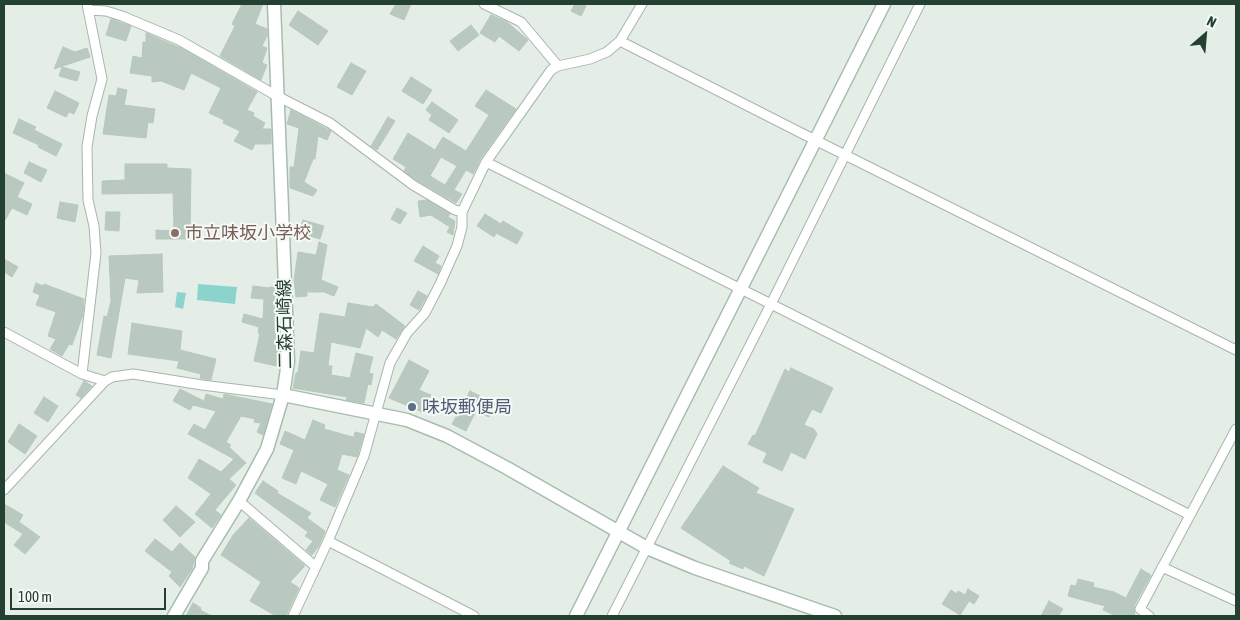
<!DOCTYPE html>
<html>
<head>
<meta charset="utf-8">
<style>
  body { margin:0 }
  #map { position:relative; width:1240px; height:620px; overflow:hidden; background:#e4eee7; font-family:"Asap Condensed",sans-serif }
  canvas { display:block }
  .frame { position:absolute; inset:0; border:5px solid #234031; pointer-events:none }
  .north { position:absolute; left:1180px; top:10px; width:50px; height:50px; -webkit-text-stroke:4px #f5faf7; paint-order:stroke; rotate:27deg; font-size:14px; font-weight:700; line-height:20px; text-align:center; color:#234031 }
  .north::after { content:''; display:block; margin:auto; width:18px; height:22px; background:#234031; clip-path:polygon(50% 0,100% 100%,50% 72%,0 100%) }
  .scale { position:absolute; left:10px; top:588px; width:156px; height:22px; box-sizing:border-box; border:2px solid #234031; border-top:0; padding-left:6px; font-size:15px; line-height:18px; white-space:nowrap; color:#234031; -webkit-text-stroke:4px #f5faf7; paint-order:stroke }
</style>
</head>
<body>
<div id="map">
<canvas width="1240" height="620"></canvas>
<div class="frame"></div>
<div class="north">N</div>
<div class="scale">100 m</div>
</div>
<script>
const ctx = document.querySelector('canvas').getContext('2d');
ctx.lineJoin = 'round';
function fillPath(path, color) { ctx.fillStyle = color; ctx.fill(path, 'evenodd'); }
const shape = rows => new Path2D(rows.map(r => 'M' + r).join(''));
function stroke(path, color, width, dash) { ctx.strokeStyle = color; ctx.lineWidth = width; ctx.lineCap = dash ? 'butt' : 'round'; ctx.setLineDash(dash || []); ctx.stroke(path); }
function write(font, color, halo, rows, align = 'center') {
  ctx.font = font + ' "Asap Condensed","Noto Sans JP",sans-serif'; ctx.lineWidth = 4; ctx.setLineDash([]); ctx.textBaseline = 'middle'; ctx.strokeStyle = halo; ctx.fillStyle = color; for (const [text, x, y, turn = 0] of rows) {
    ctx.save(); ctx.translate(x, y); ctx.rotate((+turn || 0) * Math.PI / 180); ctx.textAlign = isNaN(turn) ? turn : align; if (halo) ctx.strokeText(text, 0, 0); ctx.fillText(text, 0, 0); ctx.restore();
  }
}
const water = shape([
  [198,284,237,287,235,304,197,300],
  [177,292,186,293,183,309,175,307]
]);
const building = shape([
  [242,4,263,4,255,24,267,29,267,36,262,46,267,48,262,63,267,65,261,80,220,56,235,26,232,24,242,4],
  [396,4,411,4,404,20,390,14,396,4],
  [575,4,581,4,586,6,581,16,571,11,575,4],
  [298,11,328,31,318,45,289,25,298,11],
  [491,15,507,22,528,40,519,51,499,36,495,42,480,33,491,15],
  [111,19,131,26,126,41,106,35,111,19],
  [471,25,479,35,458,51,450,41,471,25],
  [146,33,183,49,257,92,247,110,254,113,253,116,265,123,262,129,271,129,271,144,255,144,252,150,234,141,240,131,223,123,224,120,209,113,221,88,191,73,184,90,161,81,152,82,152,76,130,73,133,56,142,58,143,42,146,42,146,33],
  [63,47,75,52,87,48,90,57,54,69,63,47],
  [351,63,366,71,352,95,337,87,351,63],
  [62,67,80,72,77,81,59,76,62,67],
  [411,77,432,90,423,104,402,91,411,77],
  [118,88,127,90,124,105,155,109,153,123,148,122,146,138,103,134,109,95,116,96,118,88],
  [486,90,516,109,481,158,473,174,466,170,454,190,462,194,456,203,416,180,404,171,406,167,393,159,408,133,435,150,443,137,466,151,489,115,475,106,486,90],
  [441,157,457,166,445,185,430,176,441,157],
  [55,91,79,103,74,114,69,112,66,117,47,108,55,91],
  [432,102,458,120,449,133,429,120,432,115,426,110,432,102],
  [291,110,331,131,327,140,318,136,315,159,313,159,304,182,317,190,313,196,290,188,290,167,294,167,299,128,287,124,291,110],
  [388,117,395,121,377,150,371,146,388,117],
  [19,119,36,127,34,130,62,144,56,156,38,147,39,145,13,133,19,119],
  [29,162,47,170,41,182,24,173,29,162],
  [125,164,167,164,167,168,191,169,190,239,156,239,156,230,174,231,173,193,102,194,102,181,125,180,125,164],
  [4,173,24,183,17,197,32,204,27,215,12,208,4,222,4,173],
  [427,200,450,214,448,217,455,221,453,235,447,232,450,227,431,215,420,217,418,201,427,200],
  [60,202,78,205,75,222,57,218,60,202],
  [397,208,407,213,400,224,391,219,397,208],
  [106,212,120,212,119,231,105,230,106,212],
  [485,214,501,224,503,221,523,233,517,244,496,233,494,237,477,226,485,214],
  [303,220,324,226,320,239,299,233,303,220],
  [319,242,327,245,321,280,338,287,334,296,324,292,307,292,307,296,296,297,294,280,298,252,316,255,319,242],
  [423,246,439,256,435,263,441,266,438,274,414,261,423,246],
  [162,254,163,292,137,293,139,280,125,278,111,358,97,355,104,316,107,317,111,301,109,256,162,254],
  [4,259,18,267,12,277,4,272,4,259],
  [36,283,43,286,44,284,84,299,83,315,72,345,69,344,62,356,50,349,56,339,48,336,56,312,36,305,40,295,33,292,36,283],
  [253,286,270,288,270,287,277,287,279,352,276,366,254,361,260,333,258,333,259,327,242,322,244,314,263,319,264,299,251,298,253,286],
  [418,291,427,296,419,310,410,305,418,291],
  [348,303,373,307,376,304,405,326,396,339,382,330,378,337,366,328,360,348,331,342,328,366,332,366,331,375,350,378,356,353,373,357,369,373,373,374,371,385,368,384,364,403,346,400,347,397,293,388,296,373,298,373,301,351,314,353,320,313,345,317,348,303],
  [132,323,182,331,180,350,216,359,211,380,200,378,201,374,177,368,179,361,128,354,132,323],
  [409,360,429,371,419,390,431,395,422,412,389,398,409,360],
  [791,368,833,388,821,413,812,409,804,425,814,429,817,434,805,459,791,452,782,471,763,462,767,453,748,444,753,435,755,436,785,369,789,372,791,368],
  [84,381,92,386,81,398,76,395,84,381],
  [180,389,204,401,206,394,223,399,224,394,272,404,263,435,257,432,261,423,254,422,255,419,241,416,226,442,231,445,229,447,246,463,229,479,236,485,215,510,221,515,212,528,195,514,211,494,188,478,199,459,221,472,234,459,188,434,194,424,205,430,216,411,193,405,190,410,173,401,180,389],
  [470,391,496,404,489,417,476,411,466,431,452,424,470,391],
  [44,397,58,406,48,422,34,413,44,397],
  [313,420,325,425,324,429,349,436,354,437,355,432,364,434,357,457,342,454,337,470,349,475,335,507,320,500,328,484,301,471,296,484,282,478,294,450,280,444,285,431,305,440,313,420],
  [19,424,37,436,25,454,8,442,19,424],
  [723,466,759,488,756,493,794,509,764,576,744,566,743,569,729,563,731,561,681,528,723,466],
  [263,481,278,491,277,493,311,513,307,518,325,531,319,546,312,555,306,550,313,541,305,536,308,532,255,493,263,481],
  [4,504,23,515,19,522,40,537,25,554,14,545,23,534,4,522,4,504],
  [176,506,195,522,180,537,163,520,176,506],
  [249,518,304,565,304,567,290,582,299,588,286,616,276,616,250,601,261,582,221,555,233,535,249,518],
  [155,539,172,552,180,543,195,557,192,569,180,587,169,576,172,572,145,551,155,539],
  [1141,569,1151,575,1134,606,1135,613,1134,616,1116,616,1103,610,1105,606,1068,596,1071,585,1076,586,1078,579,1094,583,1093,587,1114,592,1126,598,1141,569],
  [968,589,979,596,974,604,969,601,960,615,942,604,951,590,957,594,958,591,965,595,968,589],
  [1049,601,1063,609,1058,616,1041,616,1049,601],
  [193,603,201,608,200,610,212,616,186,616,193,603]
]);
const street = shape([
  [484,4,521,22,558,66],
  [89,10,106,11,122,16,179,40,277,96,330,123,413,185,455,210,462,212],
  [620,41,815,140,1236,350],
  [486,162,771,304,1190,515],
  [4,332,82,374,105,381],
  [82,374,96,253,94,226,88,200,87,147,92,116,102,79,87,4],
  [4,490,105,381,112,377,133,374,202,385,283,395],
  [239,501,316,567],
  [328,541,474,616],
  [1162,567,1236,601],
  [293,616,328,541,364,456,390,363,407,333,425,313,440,284,457,246,462,227,462,212,486,162,551,70,558,66,590,59,607,52,620,41,642,4],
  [612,616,771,304,920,4],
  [1149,616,1140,609,1236,429]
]);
const secondary = shape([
  [283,395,407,420,447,436,507,468,647,548,695,568,835,616],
  [174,616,202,568,202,561,239,501,267,449,283,395,288,362,274,4],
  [576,616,884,4]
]);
const markers = [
  [175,233,5,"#8d6e63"],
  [412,407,5,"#5c6f8a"]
];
const educationNames = [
  ["市立味坂小学校",185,233]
];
const streetNames = [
  ["二森石崎線",285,324,-91]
];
const serviceNames = [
  ["味坂郵便局",422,407]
];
fillPath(water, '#8cd3cd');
fillPath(building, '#bac9bf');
stroke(building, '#b7c8bc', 1);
stroke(street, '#a6b6ad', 11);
stroke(secondary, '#a5bdaf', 15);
stroke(street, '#fff', 9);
stroke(secondary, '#fff', 12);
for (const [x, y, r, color] of markers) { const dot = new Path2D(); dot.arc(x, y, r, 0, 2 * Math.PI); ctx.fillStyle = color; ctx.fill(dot); stroke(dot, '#f5faf7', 2); }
write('18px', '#785e54', '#f5faf7', educationNames, 'left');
write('18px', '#234031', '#f5faf7', streetNames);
write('18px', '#4e5e75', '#f5faf7', serviceNames, 'left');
</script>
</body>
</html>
